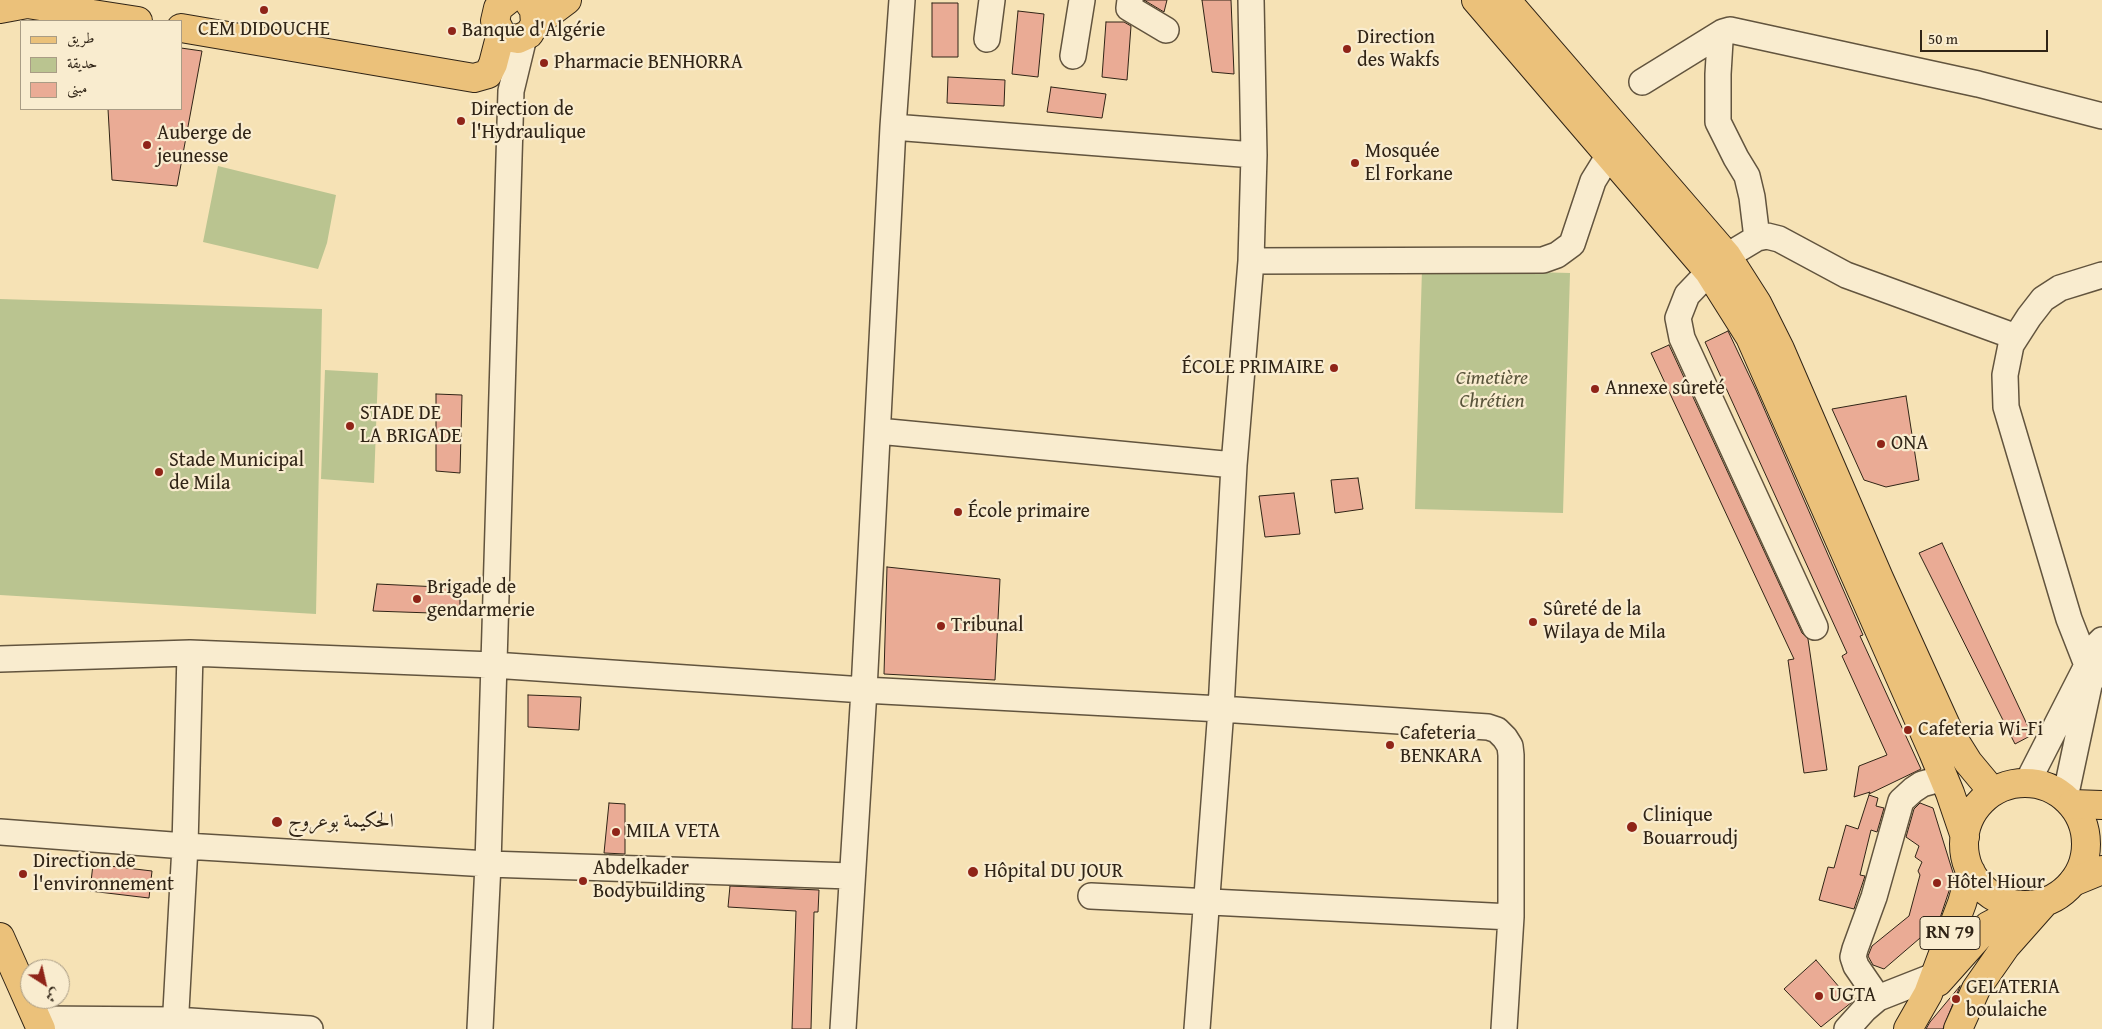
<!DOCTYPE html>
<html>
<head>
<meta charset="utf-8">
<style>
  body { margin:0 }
  #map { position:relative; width:2102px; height:1029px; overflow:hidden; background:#f6e2b5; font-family:"Gentium Book Plus",Amiri,serif }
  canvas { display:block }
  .legend { position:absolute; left:20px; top:20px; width:162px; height:90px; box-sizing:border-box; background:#f9eccf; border:1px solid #a99c85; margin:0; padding:6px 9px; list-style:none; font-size:15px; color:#302416 }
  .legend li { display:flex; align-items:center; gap:10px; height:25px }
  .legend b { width:25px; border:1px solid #a99c85 }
  .north { position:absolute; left:20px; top:959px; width:50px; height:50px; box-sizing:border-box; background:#f9eccf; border:1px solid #a99c85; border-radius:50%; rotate:145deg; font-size:14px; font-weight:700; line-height:20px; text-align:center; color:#302416 }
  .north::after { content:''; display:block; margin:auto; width:18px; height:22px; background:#8f2418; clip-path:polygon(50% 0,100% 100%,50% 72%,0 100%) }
  .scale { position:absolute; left:1920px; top:30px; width:128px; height:22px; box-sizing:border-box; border:2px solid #302416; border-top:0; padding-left:6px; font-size:15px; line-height:18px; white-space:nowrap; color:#302416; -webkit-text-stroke:4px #f9eccf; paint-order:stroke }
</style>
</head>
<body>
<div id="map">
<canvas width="2102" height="1029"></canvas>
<ul class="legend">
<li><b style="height:6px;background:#ebc17a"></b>طريق</li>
<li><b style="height:14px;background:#bac490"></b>حديقة</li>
<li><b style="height:14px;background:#eaab95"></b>مبنى</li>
</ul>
<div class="north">ش</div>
<div class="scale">50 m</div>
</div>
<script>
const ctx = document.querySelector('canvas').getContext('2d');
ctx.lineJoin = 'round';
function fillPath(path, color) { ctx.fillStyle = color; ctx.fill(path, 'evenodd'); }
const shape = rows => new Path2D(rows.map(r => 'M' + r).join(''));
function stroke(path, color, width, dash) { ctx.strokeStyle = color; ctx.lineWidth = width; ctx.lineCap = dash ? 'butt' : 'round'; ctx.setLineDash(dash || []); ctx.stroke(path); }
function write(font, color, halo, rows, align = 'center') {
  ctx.font = font + ' "Gentium Book Plus",Amiri,serif'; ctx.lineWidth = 4.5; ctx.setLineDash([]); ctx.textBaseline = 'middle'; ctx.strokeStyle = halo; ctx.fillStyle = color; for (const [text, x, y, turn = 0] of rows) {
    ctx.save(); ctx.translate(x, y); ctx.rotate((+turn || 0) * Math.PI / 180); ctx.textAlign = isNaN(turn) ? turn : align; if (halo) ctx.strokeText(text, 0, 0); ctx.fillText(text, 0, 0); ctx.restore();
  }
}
const green = shape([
  [218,166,336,195,327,243,318,269,203,242],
  [1422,269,1570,273,1563,513,1415,509],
  [0,299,322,309,316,614,0,595],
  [325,370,378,373,374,483,321,479]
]);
const building = shape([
  [1144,0,1167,0,1164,12,1144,0],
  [1202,0,1231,0,1234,74,1212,72,1202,0],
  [932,3,958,3,958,57,932,57,932,3],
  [1018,11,1044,14,1038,77,1012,74,1018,11],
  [1106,22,1124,22,1131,26,1127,80,1102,77,1106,22],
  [181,48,202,51,177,186,112,180,108,109,181,109,181,48],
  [948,77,1005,80,1004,106,947,103,948,77],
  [1051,87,1106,94,1102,118,1047,112,1051,87],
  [1728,331,1756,390,1863,635,1860,636,1921,769,1869,794,1870,792,1854,797,1859,766,1887,755,1842,656,1847,653,1705,342,1728,331],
  [1669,345,1802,633,1808,639,1827,770,1804,773,1788,660,1794,659,1651,353,1669,345],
  [436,394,462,395,460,473,436,471,436,394],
  [1906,396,1919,480,1886,487,1864,480,1832,409,1906,396],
  [1358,478,1363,509,1335,513,1331,480,1358,478],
  [1294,493,1300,534,1265,537,1259,496,1294,493],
  [1942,543,2032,735,2015,744,1919,553,1942,543],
  [887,567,1000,579,995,680,884,674,887,567],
  [377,584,460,588,460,614,373,611,377,584],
  [528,695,581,697,579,730,528,727,528,695],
  [1869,795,1878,798,1876,806,1884,808,1877,832,1871,830,1860,875,1865,876,1854,909,1819,900,1828,867,1834,868,1846,825,1858,829,1869,795],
  [609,803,625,804,625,854,604,853,609,803],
  [1920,803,1933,808,1954,876,1937,927,1934,926,1884,969,1873,965,1868,956,1872,946,1909,916,1920,875,1918,871,1922,862,1915,857,1919,846,1906,837,1914,809,1920,803],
  [93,864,152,871,149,898,90,891,93,864],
  [730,886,819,890,818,912,814,912,811,1029,792,1029,796,911,728,907,730,886],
  [1816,960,1852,1002,1821,1027,1784,989,1816,960],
  [1960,986,1943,1029,1926,1029,1930,1022,1960,986]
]);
const minor = shape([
  [1130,0,1129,8,1166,30],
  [987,39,992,0],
  [1073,56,1082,0],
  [1642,82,1723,32],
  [893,127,1254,155],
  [1757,238,1752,197,1747,176,1736,158,1718,122,1718,74,1720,41,1723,32,1730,30,1978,84,2102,116],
  [1727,256,1757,238,1767,236,1779,239,1846,275,2016,337],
  [1251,261,1543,260,1557,255,1572,244,1593,181,1609,155],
  [1709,272,1687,295,1678,318,1682,338,1815,627],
  [2102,275,2060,288,2043,299,2029,317,2011,345,2005,375,2006,407,2069,619,2087,665,2102,675],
  [878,431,1234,465],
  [0,659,190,653,493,665,864,690,1221,709,1488,727,1497,730,1505,738,1510,746,1511,755,1511,917,1504,1029],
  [2027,783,2098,644,2102,640],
  [2065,798,2091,676],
  [0,832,185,846,488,864,851,876],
  [1091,896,1511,917],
  [1878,998,1856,966,1853,957,1855,949,1874,897,1901,801,1913,790,1922,784,1944,778],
  [37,1019,175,1020,310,1029],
  [175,1029,185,846,190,653],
  [480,1029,488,864,511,91,524,37],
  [843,1029,864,690,893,127,902,0],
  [1197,1029,1221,709,1234,465,1251,261,1254,155,1251,0],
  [1847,1029,1865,1009,1878,998,1934,976]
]);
const major = shape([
  [508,0,498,8,495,21,501,33,506,37,518,39,529,34,535,24,534,10,527,0],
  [1476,0,1709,272,1750,337,1933,752,1950,793,1965,837],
  [1506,0,1727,256,1757,303,1780,349,1879,578,1948,730,1968,762,1993,792],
  [0,9,27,4,138,21],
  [535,24,567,0],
  [181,28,474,78,488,74,493,64,501,33],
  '1964 844a61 61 0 1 1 122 0a61 61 0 1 1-122 0Z',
  [0,937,41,1029],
  [1938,982,1988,926,2028,905],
  [1908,1029,1928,994,1962,903,1971,872],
  [1958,1029,1976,989,2006,946,2045,902]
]);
const highway = shape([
  [2072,804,2102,805],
  [2073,882,2102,870]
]);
const markers = [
  [264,10,5,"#8f2418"],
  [452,31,5,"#8f2418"],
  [1347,49,5,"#8f2418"],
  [544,63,5,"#8f2418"],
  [461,121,5,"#8f2418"],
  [147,145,5,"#8f2418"],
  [1355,163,5,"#8f2418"],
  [1334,368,5,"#8f2418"],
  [1595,389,5,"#8f2418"],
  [350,426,5,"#8f2418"],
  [1881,444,5,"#8f2418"],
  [159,472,5,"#8f2418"],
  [958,512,5,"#8f2418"],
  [417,599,5,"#8f2418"],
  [1533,622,5,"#8f2418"],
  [941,626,5,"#8f2418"],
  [1908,730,5,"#8f2418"],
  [1390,745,5,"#8f2418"],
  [277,822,6,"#8f2418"],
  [1632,827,6,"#8f2418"],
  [616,832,5,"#8f2418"],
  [973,872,6,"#8f2418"],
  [23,874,5,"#8f2418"],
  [583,881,5,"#8f2418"],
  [1937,883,5,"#8f2418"],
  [1819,996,5,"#8f2418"],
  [1956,999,5,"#8f2418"]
];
const shields = [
  [1950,933,60]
];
const shieldNames = [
  ["RN 79",1950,933]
];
const poiNames = [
  ["CEM DIDOUCHE",264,30,"center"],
  ["Banque d'Algérie",462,31],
  ["Direction",1357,38],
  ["des Wakfs",1357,61],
  ["Pharmacie BENHORRA",554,63],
  ["Direction de",471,110],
  ["l'Hydraulique",471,133],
  ["Auberge de",157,134],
  ["jeunesse",157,157],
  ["Mosquée",1365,152],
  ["El Forkane",1365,175],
  ["ÉCOLE PRIMAIRE",1324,368,"right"],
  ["Annexe sûreté",1605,389],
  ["STADE DE",360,414],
  ["LA BRIGADE",360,437],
  ["ONA",1891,444],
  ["Stade Municipal",169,461],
  ["de Mila",169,484],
  ["École primaire",968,512],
  ["Brigade de",427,588],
  ["gendarmerie",427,611],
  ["Sûreté de la",1543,610],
  ["Wilaya de Mila",1543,633],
  ["Tribunal",951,626],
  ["Cafeteria Wi-Fi",1918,730],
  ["Cafeteria",1400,734],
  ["BENKARA",1400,757],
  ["Clinique",1643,816],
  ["Bouarroudj",1643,839],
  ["الحكيمة بوعروج",288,822],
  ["MILA VETA",626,832],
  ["Direction de",33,862],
  ["l'environnement",33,885],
  ["Abdelkader",593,869],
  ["Bodybuilding",593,892],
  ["Hôpital DU JOUR",984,872],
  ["Hôtel Hiour",1947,883],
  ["GELATERIA",1966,988],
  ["boulaiche",1966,1011],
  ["UGTA",1829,996]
];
const parkNames = [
  ["Cimetière",1492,379],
  ["Chrétien",1492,402]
];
fillPath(green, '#bac490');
fillPath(building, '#eaab95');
stroke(building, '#302416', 1);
stroke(minor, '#62543e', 28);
stroke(major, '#302416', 30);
stroke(highway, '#302416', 30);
stroke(minor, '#f9eccf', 25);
stroke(major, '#ebc17a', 28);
stroke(highway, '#ebc17a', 28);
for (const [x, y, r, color] of markers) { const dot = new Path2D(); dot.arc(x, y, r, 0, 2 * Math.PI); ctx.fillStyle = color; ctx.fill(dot); stroke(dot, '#f9eccf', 2); }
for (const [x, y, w] of shields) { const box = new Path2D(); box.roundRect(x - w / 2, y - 16.5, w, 33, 4); ctx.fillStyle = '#f9eccf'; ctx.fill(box); stroke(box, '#302416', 1); }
write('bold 19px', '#302416', null, shieldNames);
write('20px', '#302416', '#f9eccf', poiNames, 'left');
write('italic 20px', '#59543b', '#f9eccf', parkNames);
</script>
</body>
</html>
